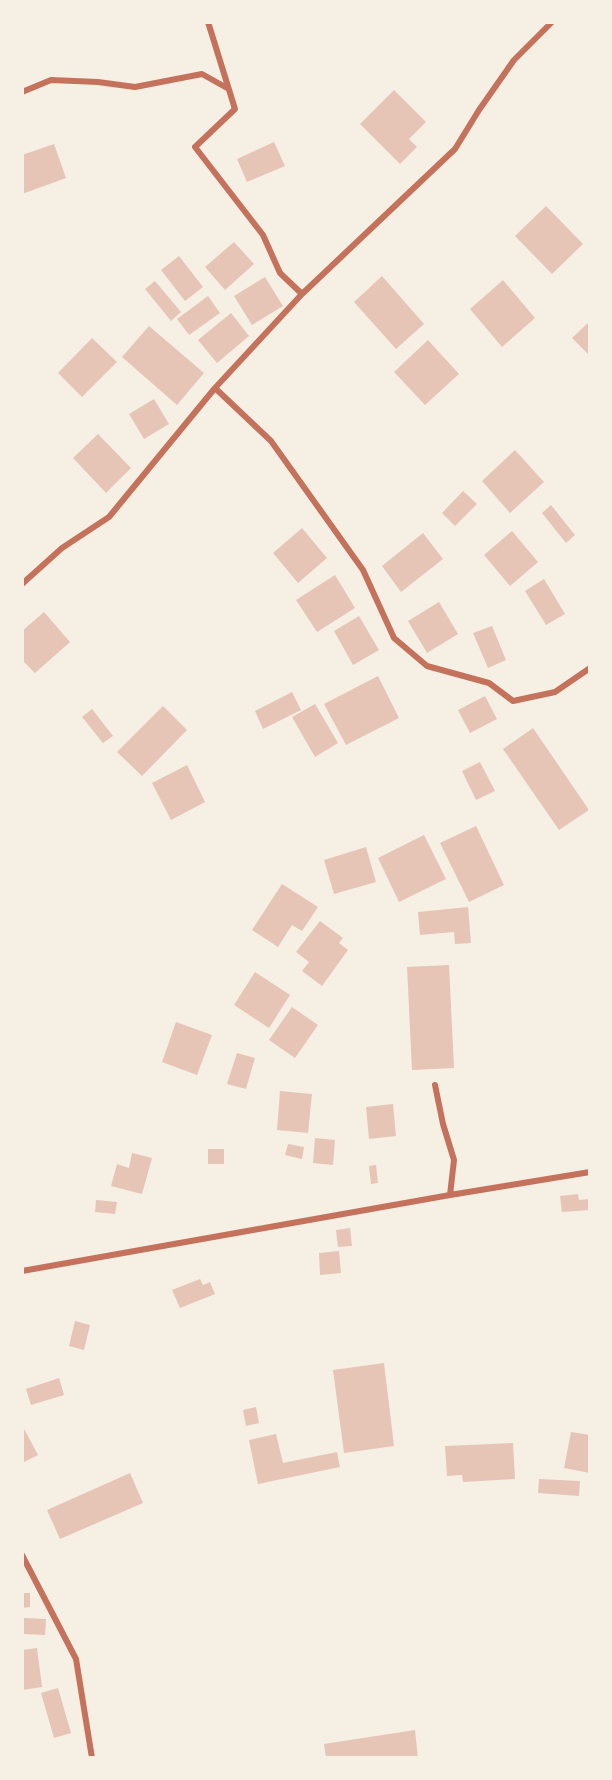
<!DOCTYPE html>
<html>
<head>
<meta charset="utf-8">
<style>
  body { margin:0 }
  #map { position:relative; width:612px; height:1780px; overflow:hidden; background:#f6efe4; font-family:Commissioner,sans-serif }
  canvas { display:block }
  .frame { position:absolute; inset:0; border:24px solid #f6efe4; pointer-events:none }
</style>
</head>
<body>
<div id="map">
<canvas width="612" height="1780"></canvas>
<div class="frame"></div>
</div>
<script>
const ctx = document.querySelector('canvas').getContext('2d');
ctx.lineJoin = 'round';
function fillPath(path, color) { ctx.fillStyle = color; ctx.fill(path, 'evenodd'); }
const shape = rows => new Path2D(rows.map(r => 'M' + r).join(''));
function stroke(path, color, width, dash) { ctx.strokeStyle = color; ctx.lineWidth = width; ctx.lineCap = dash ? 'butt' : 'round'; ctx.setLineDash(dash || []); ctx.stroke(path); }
const building = shape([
  [394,90,426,122,409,139,417,147,400,164,360,124],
  [274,142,285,166,247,182,237,159],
  [54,144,66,178,22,194,22,155],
  [546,206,583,244,552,274,515,236],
  [234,242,254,264,225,290,205,267],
  [179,256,203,287,185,301,161,270],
  [382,276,424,324,396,349,354,302],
  [265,277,283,306,252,325,234,296],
  [503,280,535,318,502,347,470,309],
  [155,281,181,312,171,321,145,289],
  [208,296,220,313,189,335,177,319],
  [231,313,249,336,217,363,198,340],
  [590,321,590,356,572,338],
  [149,326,204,373,177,405,122,357],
  [92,338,117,362,82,397,58,373],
  [428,340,459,374,425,405,394,372],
  [154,399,169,424,144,439,129,414],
  [98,434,131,468,106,493,73,458],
  [515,450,544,482,510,513,482,481],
  [463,491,477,504,455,526,442,513],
  [551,505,575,535,566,543,542,513],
  [302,528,327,558,298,583,273,553],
  [512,531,538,562,510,586,484,555],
  [423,533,443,559,401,592,382,566],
  [335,575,355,608,317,632,296,600],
  [544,579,565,614,546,625,525,591],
  [439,602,458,634,427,653,408,621],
  [44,612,70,642,35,673,22,660,22,631],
  [359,616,379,650,353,665,334,631],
  [492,626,506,660,488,668,473,633],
  [378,676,399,718,346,745,324,704],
  [292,692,301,710,263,729,255,711],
  [485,696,497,719,470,733,458,710],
  [315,704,338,743,315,757,292,717],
  [163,706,187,730,142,776,117,752],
  [92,709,113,736,103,743,82,717],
  [533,728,589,810,559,830,503,749],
  [480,762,495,791,476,800,462,771],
  [187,765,205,802,171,820,152,783],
  [476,826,504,885,469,902,440,843],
  [424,835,446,879,399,902,378,858],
  [366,847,376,882,334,894,324,860],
  [282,884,318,907,302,931,292,925,278,947,252,930],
  [468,907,471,943,455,944,454,932,420,935,418,912],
  [320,921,343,938,339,943,348,950,322,986,302,971,309,962,296,952],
  [449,965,454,1068,412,1070,407,967],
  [255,972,290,995,269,1028,234,1005],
  [292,1007,318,1025,295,1058,269,1040],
  [176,1022,212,1035,197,1075,162,1062],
  [237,1053,255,1058,246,1089,227,1084],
  [280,1091,312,1094,308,1133,277,1130],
  [393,1104,396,1136,369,1139,366,1107],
  [315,1138,335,1140,333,1165,313,1163],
  [288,1144,304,1147,302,1159,285,1155],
  [208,1149,224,1149,224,1164,208,1164],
  [132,1153,152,1158,142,1194,111,1186,117,1164,129,1168],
  [376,1165,378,1183,371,1184,369,1166],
  [578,1194,579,1200,590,1199,590,1210,562,1212,560,1196],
  [96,1200,117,1202,115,1214,95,1212],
  [350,1228,352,1246,338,1247,336,1230],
  [339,1251,341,1273,320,1275,319,1253],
  [200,1279,203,1285,210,1282,215,1294,180,1308,172,1290],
  [75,1321,90,1325,84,1350,69,1346],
  [384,1363,394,1446,344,1453,333,1370],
  [59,1378,64,1395,31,1405,26,1389],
  [256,1407,259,1423,246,1426,243,1410],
  [22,1425,38,1455,22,1463],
  [571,1432,590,1435,590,1473,564,1468],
  [276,1434,283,1463,337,1452,340,1467,258,1484,249,1440],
  [513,1443,515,1479,463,1482,462,1475,447,1476,445,1446],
  [130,1473,143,1503,60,1539,47,1510],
  [539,1479,580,1481,579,1496,538,1493],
  [22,1593,30,1593,30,1607,22,1608],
  [24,1618,46,1619,45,1635,23,1634],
  [37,1648,42,1687,22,1690,22,1650],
  [58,1688,71,1733,54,1738,41,1693],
  [415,1730,418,1758,326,1758,324,1744]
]);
const minor = shape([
  [208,22,235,109,195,147,263,235,280,273,302,294],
  [22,92,51,80,98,82,135,87,202,74,227,88],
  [215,388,271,441,363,570,394,638,427,666,489,683,513,701,555,692,590,668],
  [22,584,62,548,109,517,215,388,302,294,455,149,479,110,514,60,552,22],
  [435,1085,443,1124,454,1160,450,1195],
  [22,1271,450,1195,590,1172],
  [22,1555,76,1659,92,1758]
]);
fillPath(building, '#e6c5b7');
stroke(minor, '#c5725c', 6);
</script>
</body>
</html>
